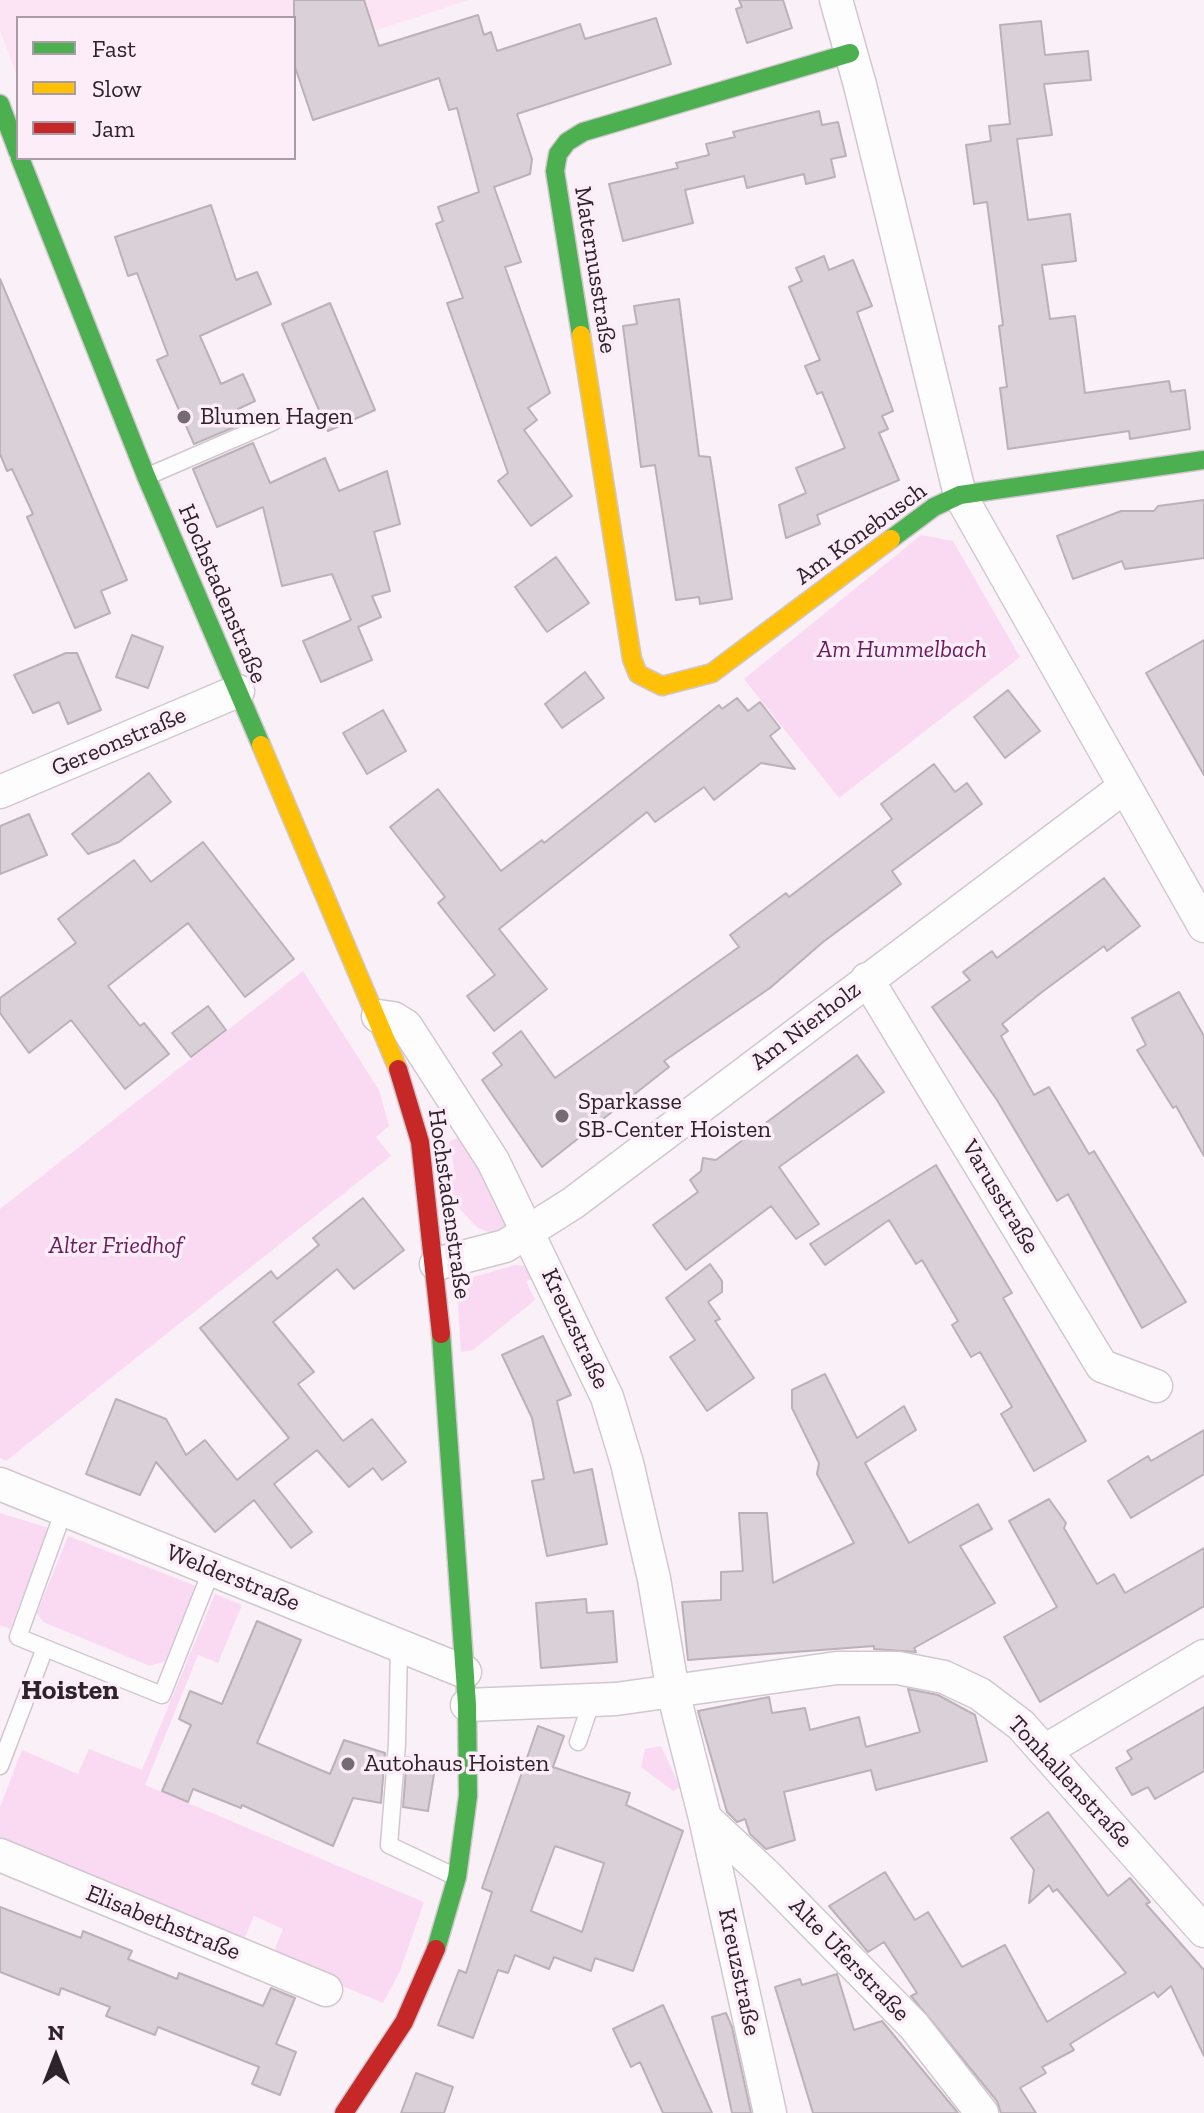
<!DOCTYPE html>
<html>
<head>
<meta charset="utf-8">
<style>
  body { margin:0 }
  #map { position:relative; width:1204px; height:2113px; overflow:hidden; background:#faf0f7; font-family:"Zilla Slab",serif }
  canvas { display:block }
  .legend { position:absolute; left:16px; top:16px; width:280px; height:144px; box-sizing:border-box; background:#fdedf9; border:2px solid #aa9ca6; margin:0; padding:10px 14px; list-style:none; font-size:24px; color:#2d232a }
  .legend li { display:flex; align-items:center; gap:16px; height:40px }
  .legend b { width:40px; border:2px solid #aa9ca6 }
  .north { position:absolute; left:16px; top:2017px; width:80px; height:80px; -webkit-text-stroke:6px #fdedf9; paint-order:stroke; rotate:0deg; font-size:22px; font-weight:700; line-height:32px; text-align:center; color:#2d232a }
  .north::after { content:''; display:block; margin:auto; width:28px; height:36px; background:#2d232a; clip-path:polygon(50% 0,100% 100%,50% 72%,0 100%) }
</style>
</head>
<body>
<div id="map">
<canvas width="1204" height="2113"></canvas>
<ul class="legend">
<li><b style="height:10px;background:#4caf50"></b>Fast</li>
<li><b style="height:10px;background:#ffc107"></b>Slow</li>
<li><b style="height:10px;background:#c62828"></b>Jam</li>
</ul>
<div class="north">N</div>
</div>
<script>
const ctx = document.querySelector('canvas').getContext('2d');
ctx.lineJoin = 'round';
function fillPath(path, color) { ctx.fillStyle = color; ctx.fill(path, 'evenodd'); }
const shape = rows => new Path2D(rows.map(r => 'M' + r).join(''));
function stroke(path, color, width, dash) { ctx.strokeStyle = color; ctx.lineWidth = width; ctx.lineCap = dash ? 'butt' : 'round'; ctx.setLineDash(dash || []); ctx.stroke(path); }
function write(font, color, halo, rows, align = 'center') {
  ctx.font = font + ' "Zilla Slab",serif'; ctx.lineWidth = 7; ctx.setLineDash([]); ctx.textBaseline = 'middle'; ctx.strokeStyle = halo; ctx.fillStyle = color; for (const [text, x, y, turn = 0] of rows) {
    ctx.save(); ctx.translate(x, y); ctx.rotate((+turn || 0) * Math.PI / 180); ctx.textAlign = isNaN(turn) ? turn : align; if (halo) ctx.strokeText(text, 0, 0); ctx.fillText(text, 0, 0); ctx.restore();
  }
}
const built = shape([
  [0,0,469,0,294,57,294,18,18,18,18,78,0,31]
]);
const green = shape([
  [921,535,953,541,1020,657,839,798,744,679],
  [303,971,379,1090,389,1126,376,1137,391,1156,6,1461,0,1458,0,1209],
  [465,1134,519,1226,507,1232,491,1233,478,1228,453,1202,445,1175,455,1173,449,1142],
  [515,1265,525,1266,536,1278,526,1281,535,1300,473,1350,461,1352,457,1289,470,1278],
  [0,1513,49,1528,10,1629,0,1625],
  [68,1536,196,1586,165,1661,150,1666,43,1622,37,1613],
  [215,1594,242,1605,218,1663,198,1655,145,1785,424,1902,400,1971,383,2003,272,1956,283,1929,254,1916,241,1946,0,1846,0,1807,22,1750,78,1774,89,1749,142,1770],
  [661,1746,680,1787,673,1791,641,1767,645,1749]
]);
const building = shape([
  [294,0,364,0,379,46,478,15,484,35,491,32,497,51,580,24,585,39,656,18,671,64,517,114,532,159,530,174,494,187,521,262,505,267,550,393,528,408,537,420,524,430,572,496,531,526,498,481,508,473,447,303,463,298,436,224,443,221,438,207,479,192,457,108,449,110,439,78,313,120,294,64,294,0],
  [739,0,783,0,792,28,747,43,736,9,742,7,739,0],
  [1041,21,1045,55,1088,51,1091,80,1044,84,1052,135,1017,139,1028,220,1070,214,1076,261,1042,265,1050,319,1075,316,1085,393,1169,381,1171,392,1185,390,1190,429,1130,439,1129,431,1008,449,1000,388,1007,387,999,326,1003,325,987,202,974,204,966,145,991,141,989,126,1010,124,1000,25,1041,21],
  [819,111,822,125,838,122,846,156,831,159,835,177,806,184,804,174,747,188,744,176,685,190,693,223,623,241,609,184,678,168,676,163,709,155,706,144,735,137,733,132,819,111],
  [211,205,236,280,257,272,271,304,200,336,221,384,243,374,255,401,238,409,244,423,194,444,157,360,168,355,137,273,128,276,115,237,211,205],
  [824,256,829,270,853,260,872,306,857,312,893,411,882,416,888,429,879,433,899,480,817,515,820,524,786,538,779,505,806,493,796,468,845,448,822,392,817,394,805,366,820,360,789,287,802,281,796,268,824,256],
  [0,279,127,580,101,591,110,613,75,628,27,517,33,514,12,469,7,471,0,454,0,279],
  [679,299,699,456,710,457,732,599,700,604,699,597,676,600,655,465,641,467,623,326,637,324,634,306,679,299],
  [330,303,375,410,328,431,282,324,330,303],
  [253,443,270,483,325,458,339,491,387,471,400,524,374,532,390,591,372,596,381,617,358,627,372,660,321,682,303,641,351,620,332,574,282,586,263,507,217,527,193,469,253,443],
  [1204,500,1204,558,1125,569,1122,561,1073,579,1057,536,1121,511,1154,511,1158,506,1204,500],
  [556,557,589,603,547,632,515,587,556,557],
  [132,635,163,647,148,688,116,677,132,635],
  [1204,640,1204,775,1146,673,1204,640],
  [66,653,77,653,101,710,68,724,59,702,33,713,14,675,66,653],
  [585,672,604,698,562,728,545,704,585,672],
  [1008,690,1040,731,1005,758,974,717,1008,690],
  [737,698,748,711,760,702,780,728,770,736,795,769,761,763,714,800,704,787,655,822,647,812,499,929,547,989,494,1031,467,996,495,975,438,903,445,897,390,827,438,789,501,871,542,840,544,843,719,705,722,709,737,698],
  [383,710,406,751,367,774,343,733,383,710],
  [934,764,955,792,967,783,982,804,892,871,901,884,823,942,770,988,664,1061,669,1067,542,1167,482,1080,502,1065,493,1053,521,1031,555,1078,739,947,730,935,786,893,789,897,892,819,881,804,934,764],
  [149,773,171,802,119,842,88,854,72,834,149,773],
  [29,814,47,855,0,874,0,826,29,814],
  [203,842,294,959,245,997,188,923,108,986,140,1026,144,1023,169,1054,125,1089,71,1020,29,1053,0,1013,0,998,76,943,58,919,134,860,151,882,203,842],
  [1104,878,1140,926,1107,951,1104,946,1042,992,1002,1024,1008,1031,1001,1036,1034,1095,1049,1087,1089,1154,1094,1151,1186,1302,1142,1328,1068,1194,1057,1201,997,1100,932,1007,970,980,963,972,992,951,997,958,1104,878],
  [1179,992,1204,1036,1204,1156,1176,1106,1173,1108,1137,1050,1146,1045,1132,1018,1179,992],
  [208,1006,226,1030,191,1057,172,1033,208,1006],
  [857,1055,884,1092,779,1167,819,1224,796,1239,771,1206,686,1270,653,1225,698,1192,690,1180,701,1171,703,1158,716,1160,857,1055],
  [936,1165,1012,1293,1003,1298,1086,1441,1034,1471,1001,1414,1012,1407,980,1352,971,1357,952,1325,958,1321,922,1260,916,1264,889,1220,825,1265,810,1244,936,1165],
  [363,1198,404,1250,354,1289,337,1269,273,1322,314,1372,298,1384,343,1441,372,1419,406,1462,382,1480,373,1468,349,1487,317,1450,274,1484,312,1532,291,1548,254,1500,215,1532,156,1462,140,1495,86,1474,116,1399,166,1419,186,1455,205,1440,237,1480,289,1438,200,1328,271,1271,277,1279,319,1245,313,1238,363,1198],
  [710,1264,722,1281,722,1292,708,1302,720,1319,715,1321,754,1378,707,1411,670,1357,695,1340,666,1298,710,1264],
  [543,1336,571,1395,557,1401,574,1473,592,1469,607,1544,547,1556,532,1481,544,1479,532,1418,502,1355,543,1336],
  [825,1374,857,1438,904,1406,916,1430,865,1463,909,1543,978,1504,992,1529,960,1546,995,1603,914,1648,916,1652,874,1649,874,1646,688,1660,682,1602,721,1600,721,1572,743,1571,739,1513,767,1513,773,1583,854,1543,817,1474,819,1463,792,1408,792,1390,825,1374],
  [1204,1430,1204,1474,1131,1518,1108,1481,1148,1456,1151,1461,1204,1430],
  [1049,1499,1066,1523,1064,1528,1097,1584,1114,1574,1125,1593,1204,1548,1204,1606,1040,1702,1004,1637,1057,1607,1009,1521,1049,1499],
  [586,1599,587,1613,613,1611,617,1662,541,1668,536,1603,586,1599],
  [257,1621,301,1640,257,1743,330,1774,344,1740,385,1753,381,1803,353,1798,333,1846,242,1805,241,1808,193,1789,188,1802,162,1791,191,1725,179,1719,190,1691,222,1704,257,1621],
  [908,1689,938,1695,975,1715,987,1761,876,1790,871,1770,784,1792,795,1840,766,1849,750,1834,745,1819,737,1822,727,1812,698,1711,769,1697,772,1713,805,1708,810,1730,859,1717,866,1747,920,1732,908,1689],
  [1204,1707,1204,1771,1155,1799,1148,1787,1132,1795,1116,1768,1132,1759,1127,1751,1204,1707],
  [538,1726,564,1736,553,1767,630,1793,626,1805,683,1831,633,1971,595,1958,591,1971,554,1957,549,1969,515,1955,508,1973,498,1970,473,2038,438,2025,459,1970,466,1973,492,1892,482,1888,538,1726],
  [555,1846,604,1863,582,1932,531,1911,555,1846],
  [407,1757,436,1762,428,1811,403,1807,407,1757],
  [1048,1812,1108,1896,1130,1878,1150,1902,1146,1904,1204,1970,1204,2056,1171,1986,1158,1997,1154,1992,1070,2044,1074,2050,1042,2067,1046,2073,1020,2088,1036,2113,1001,2113,997,2101,911,1996,917,1993,884,1942,868,1952,829,1906,885,1872,915,1920,928,1912,962,1967,1005,1945,1047,2022,1126,1973,1057,1889,1053,1892,1049,1885,1029,1903,1034,1870,1011,1838,1048,1812],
  [0,1907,81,1938,83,1931,132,1951,128,1959,177,1979,179,1973,263,2006,271,1988,295,1998,276,2044,296,2052,280,2095,252,2084,259,2067,158,2027,155,2035,106,2016,110,2007,61,1988,59,1995,0,1972,0,1907],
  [837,1974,854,2030,882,2021,958,2113,813,2113,775,1987,800,1979,802,1985,837,1974],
  [663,2005,712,2113,663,2113,640,2062,631,2067,613,2029,663,2005],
  [726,2013,732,2027,751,2113,732,2113,712,2017,726,2013],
  [416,2073,453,2087,444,2113,401,2113,416,2073]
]);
const lane = shape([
  [148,476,273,422],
  [399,1646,397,1744,389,1845,456,1877],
  [45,1648,162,1695,212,1569],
  [578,1742,592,1700],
  [0,1766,45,1648,18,1637,64,1510]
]);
const street = shape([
  [836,0,860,85,960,495,1204,926],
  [0,792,238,691],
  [867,979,1102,1366,1156,1386],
  [378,1016,393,1018,406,1026,493,1161,607,1397,627,1463,654,1579,673,1692,705,1818,770,2113],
  [436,1264,505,1246,573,1203,1123,788],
  [0,1484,465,1672],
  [467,1705,616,1699,837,1668,898,1668,944,1677,980,1694,1021,1725,1204,1931],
  [1046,1750,1204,1656],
  [705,1818,765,1874,914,2026,982,2113],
  [0,1855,326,1990]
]);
const fast = shape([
  [0,104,18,152],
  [20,158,146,476,261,745],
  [581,335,555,171,558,154,567,142,583,132,850,53],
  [891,539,934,507,960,495,1204,460],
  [436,1949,457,1877,468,1796,467,1705,441,1334]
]);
const slow = shape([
  [581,335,632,659,638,674,662,686,712,673,891,539],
  [261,745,398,1069]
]);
const jam = shape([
  [398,1069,420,1142,441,1334],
  [344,2113,404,2022,436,1949]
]);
const markers = [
  [184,417,8,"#756b72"],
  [562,1116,8,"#756b72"],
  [348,1764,8,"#756b72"]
];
const streetNames = [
  ["Maternusstraße",595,270,81],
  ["Am Konebusch",861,534,-36],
  ["Hochstadenstraße",222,594,67],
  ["Gereonstraße",119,742,-23],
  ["Am Nierholz",806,1026,-37],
  ["Varusstraße",1000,1197,59],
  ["Hochstadenstraße",449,1204,82],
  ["Kreuzstraße",575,1329,65],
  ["Welderstraße",233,1578,22],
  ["Tonhallenstraße",1070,1782,47],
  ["Elisabethstraße",163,1923,22],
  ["Alte Uferstraße",849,1960,46],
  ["Kreuzstraße",739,1972,78]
];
const poiNames = [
  ["Blumen Hagen",200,417],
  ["Sparkasse",578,1102],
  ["SB-Center Hoisten",578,1130],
  ["Autohaus Hoisten",364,1764]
];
const parkNames = [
  ["Am Hummelbach",902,650],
  ["Alter Friedhof",116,1246]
];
const quarterNames = [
  ["Hoisten",70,1691]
];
fillPath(built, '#fce4f5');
fillPath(green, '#fadaf2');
fillPath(building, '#dad0d7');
stroke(building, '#bbb2b9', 2);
stroke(lane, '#d1c7ce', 19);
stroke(street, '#d1c7ce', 35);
stroke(fast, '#d1c7ce', 21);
stroke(slow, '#d1c7ce', 21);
stroke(jam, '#d1c7ce', 21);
stroke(lane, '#fefdfe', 16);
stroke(street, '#fefdfe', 32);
stroke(fast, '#4caf50', 18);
stroke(slow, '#ffc107', 18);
stroke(jam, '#c62828', 18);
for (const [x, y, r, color] of markers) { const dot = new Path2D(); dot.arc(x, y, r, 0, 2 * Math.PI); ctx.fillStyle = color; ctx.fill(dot); stroke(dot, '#fdedf9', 3); }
write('24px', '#2d232a', '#fdedf9', streetNames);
write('24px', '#2d232a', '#fdedf9', poiNames, 'left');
write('italic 24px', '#6a1b5d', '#fdedf9', parkNames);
write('bold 28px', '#2d232a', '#fdedf9', quarterNames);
</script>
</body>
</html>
